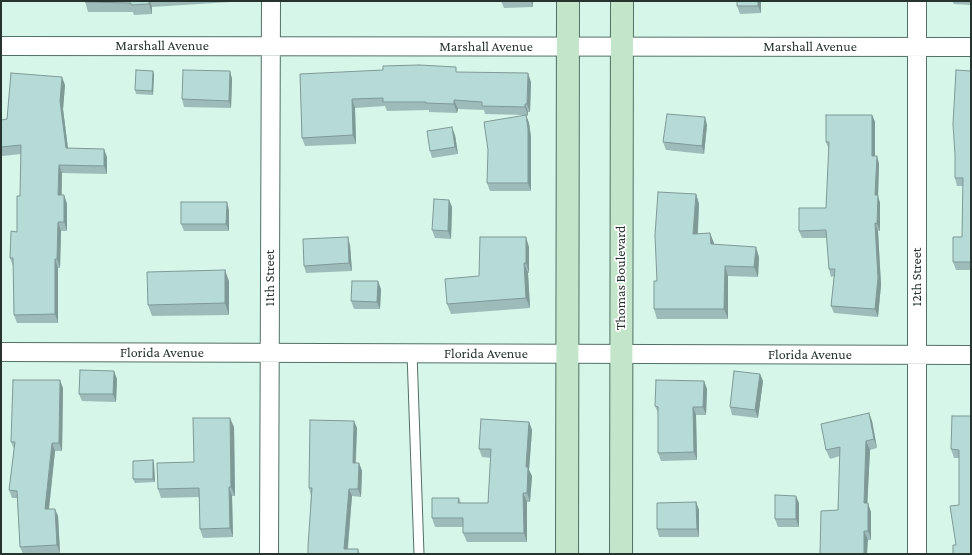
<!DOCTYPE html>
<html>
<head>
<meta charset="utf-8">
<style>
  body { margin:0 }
  #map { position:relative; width:972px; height:555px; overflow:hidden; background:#d5f6e8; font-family:"Crimson Pro",serif }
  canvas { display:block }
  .frame { position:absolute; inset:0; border:2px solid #26332e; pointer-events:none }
</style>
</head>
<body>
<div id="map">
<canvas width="972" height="555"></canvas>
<div class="frame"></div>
</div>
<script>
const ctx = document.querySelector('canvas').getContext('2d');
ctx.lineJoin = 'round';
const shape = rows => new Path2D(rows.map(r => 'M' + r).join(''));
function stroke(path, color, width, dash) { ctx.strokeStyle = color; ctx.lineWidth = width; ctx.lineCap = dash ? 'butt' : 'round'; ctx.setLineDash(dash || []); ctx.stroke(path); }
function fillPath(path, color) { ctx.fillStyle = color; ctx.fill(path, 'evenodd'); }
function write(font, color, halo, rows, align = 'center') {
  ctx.font = font + ' "Crimson Pro",serif'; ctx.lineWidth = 3.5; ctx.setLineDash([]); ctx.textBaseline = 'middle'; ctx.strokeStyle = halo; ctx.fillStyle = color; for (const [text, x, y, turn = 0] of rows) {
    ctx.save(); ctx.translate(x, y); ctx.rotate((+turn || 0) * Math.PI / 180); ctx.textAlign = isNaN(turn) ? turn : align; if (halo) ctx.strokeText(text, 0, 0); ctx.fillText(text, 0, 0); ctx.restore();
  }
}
const service = shape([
  [412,353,419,554]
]);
const minor = shape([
  [1,46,971,47],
  [1,352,971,355],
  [269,554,271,1],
  [917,554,917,1]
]);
const secondary = shape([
  [567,554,568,1],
  [621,554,622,1]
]);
const wall = shape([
  [14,1,39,1,14,2],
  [85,1,231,1,231,2,152,7,152,14,134,15,133,12,88,12],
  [501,1,533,1,533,7,504,8],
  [737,1,761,1,761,13,740,14,737,6],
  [952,1,971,1,971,5,954,4],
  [153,71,154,75,153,95,136,94,135,90],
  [230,71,232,79,231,108,184,107,182,99],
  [971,71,971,270,956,270,953,262,962,237,963,186,957,186,955,178],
  [458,72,531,82,530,112,528,112,528,116,526,115,529,123,531,137,531,191,490,191,487,183,525,115,485,114,484,110,458,109,457,113,429,112,429,110,387,111,385,106,355,108,356,144,305,146,302,138,300,74],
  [65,85,63,109,68,148,107,157,107,174,62,173,62,195,64,195,67,204,67,231,61,231,60,268,58,268,58,323,17,323,14,315,13,266,10,258,17,232,20,196,21,154,2,156,1,153,1,120,7,119],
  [872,115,875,122,875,156,877,156,879,164,878,196,880,203,880,231,878,231,881,285,878,317,834,313,831,306,834,276,831,277,829,269,827,238,802,238,799,231,826,208,829,150,826,142],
  [707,125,704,154,666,150,663,142],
  [455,135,458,154,432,158,430,151],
  [696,194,699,204,698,234,710,233,714,245,759,257,758,277,728,276,728,319,657,319,654,309,657,281],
  [449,200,452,207,451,239,435,238,432,230],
  [229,210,229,231,184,231,181,224],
  [350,245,352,271,306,273,304,266],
  [529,247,529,273,528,273,530,308,451,314,447,304,479,276],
  [229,281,229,315,152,316,148,305],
  [381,289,380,309,354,309,351,301],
  [760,374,763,381,758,418,732,415,730,407],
  [117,379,116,402,82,401,79,394],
  [704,381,707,389,706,415,696,415,697,460,661,461,658,453,658,413,655,406],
  [63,388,62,451,55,451,49,509,58,516,60,553,38,554,23,554,20,547,17,498,12,498,9,490,14,449,11,442],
  [869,413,872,421,877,448,870,450,867,503,871,512,871,540,868,540,838,510,840,456,830,459,826,450],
  [971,416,956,545,959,505,959,458,954,458,951,449],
  [529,422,532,430,529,470,532,476,530,502,527,502,527,542,467,542,463,533,463,527,435,527,432,518,459,498,461,503,488,503,491,458,482,457,479,449],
  [234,427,235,496,232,496,233,537,203,538,200,529,199,497,161,498,158,489,194,462],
  [357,428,356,463,359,463,362,471,361,497,352,496,348,549,358,549,360,554,308,554,311,496,309,488],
  [153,460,154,464,155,482,135,483,133,479],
  [696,502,699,510,699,537,659,537,657,529],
  [799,503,799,527,778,527,775,519]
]);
const shadedWall = shape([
  [149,1,150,1,152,7,152,14,149,4],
  [531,1,533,1,533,7],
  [758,1,761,1,761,13,758,6],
  [153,71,154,75,153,95,152,91],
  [230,71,232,79,231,108,229,101],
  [528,73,531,82,530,112,527,104],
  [62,77,65,85,63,109,69,157,66,148,60,101],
  [352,99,355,108,356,144,353,135],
  [454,100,458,109,457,113,454,104],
  [525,104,528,112,528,116,525,107],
  [526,115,529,123,531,137,531,191,528,183],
  [872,115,875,122,875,163,872,156],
  [705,117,707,125,704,154,702,146],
  [452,127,455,135,458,154,455,147],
  [104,149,107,157,107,174,104,166],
  [877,156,879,164,878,196,880,203,880,231,877,224,875,195],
  [59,165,62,173,61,204,58,195],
  [696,194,699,204,697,244,693,234],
  [64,195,67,204,67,231,64,222],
  [449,200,452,207,451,239,448,231],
  [227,202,229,210,229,231,226,224],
  [58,222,61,231,60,268,57,259],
  [875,223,878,231,881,285,878,317,875,309],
  [710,233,714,243,714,254,711,244],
  [348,237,350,245,352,271,349,263],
  [526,237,529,247,529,273,526,263],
  [756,247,759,257,758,277,754,267],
  [55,259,58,268,58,323,55,314],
  [524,263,528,273,530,308,526,298],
  [725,266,728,276,728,319,724,309],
  [225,270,229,281,229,315,225,303],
  [378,281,381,289,380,309,377,302],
  [114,371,117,379,116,402,113,394],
  [760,374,763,381,758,418,755,410],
  [60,380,63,388,62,451,59,443],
  [704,381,707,389,706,415,703,407],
  [693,407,696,415,697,460,694,452],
  [869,413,872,421,877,448,874,439],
  [230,418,234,427,235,496,231,487],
  [354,421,357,428,355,470,353,463],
  [529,422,532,430,529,470,532,476,530,502,527,493,526,467],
  [866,441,870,450,867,512,864,503],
  [52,443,55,451,48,517,45,509],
  [153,460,154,464,155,482,153,479],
  [359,463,362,471,361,497,358,489],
  [229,487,232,496,233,537,230,528],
  [349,489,352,496,347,554,344,549],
  [523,493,527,502,527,542,524,533],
  [796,496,799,503,799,527,796,519],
  [696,502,699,510,699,537,697,529],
  [868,503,871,512,871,540,868,531],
  [55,509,58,516,60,553,57,545],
  [864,531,868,540,867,554,864,554]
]);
const building = shape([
  [85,1,149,1,149,4,131,5,131,3,85,2,85,1],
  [737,1,758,1,758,6,737,6,737,1],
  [419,65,456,67,456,72,528,73,527,104,525,104,525,107,482,106,482,102,454,100,454,104,426,103,426,102,383,102,383,98,352,99,353,135,302,138,300,74,383,70,383,66,419,65],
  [136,70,153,71,152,91,135,90,136,70],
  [183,70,230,71,229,101,182,99,183,70],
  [956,70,971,71,971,262,953,262,953,237,962,237,963,178,955,178,955,155,953,124,956,70],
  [11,73,62,77,60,101,66,148,104,149,104,166,59,165,58,195,64,195,64,222,58,222,57,259,55,259,55,314,14,315,13,258,10,258,11,231,17,232,17,196,20,196,21,145,1,147,1,120,7,119,11,73],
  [667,114,705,117,702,146,663,142,667,114],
  [526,115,528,129,528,183,487,183,488,150,484,122,526,115],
  [826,115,872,115,872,156,877,156,875,195,878,195,877,224,875,223,878,278,875,309,831,306,835,269,829,269,826,230,799,231,799,208,826,208,829,142,826,142,826,115],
  [452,127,455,147,430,151,427,131,452,127],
  [658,192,696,194,693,234,710,233,711,244,756,247,754,267,725,266,724,309,654,309,654,281,657,281,655,235,658,192],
  [434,199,449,200,448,231,432,230,434,199],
  [181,202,227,202,226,224,181,224,181,202],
  [348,237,349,263,304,266,303,239,348,237],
  [480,237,526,237,526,263,524,263,526,298,447,304,445,279,479,276,480,237],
  [225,270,225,303,148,305,147,272,225,270],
  [352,281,378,281,377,302,351,301,352,281],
  [80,370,114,371,113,394,79,394,80,370],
  [734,371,760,374,755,410,730,407,734,371],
  [13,380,60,380,59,443,52,443,45,509,55,509,57,545,20,547,17,491,9,490,15,442,11,442,13,380],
  [656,380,704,381,703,407,693,407,694,452,658,453,658,407,655,406,656,380],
  [869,413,874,439,866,441,864,503,868,503,868,531,864,531,864,554,820,554,821,511,838,510,840,447,826,450,821,424,869,413],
  [952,416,971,416,971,554,953,554,953,545,956,545,950,506,959,505,959,450,951,449,952,416],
  [193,418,230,418,231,487,229,487,230,528,200,529,199,488,158,489,157,463,194,462,193,418],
  [481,419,529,422,526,467,528,467,527,493,523,493,524,533,463,533,463,518,432,518,432,498,459,498,458,503,488,503,491,449,479,449,481,419],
  [310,420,354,421,353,463,359,463,358,489,349,489,344,549,358,549,358,554,308,554,308,546,312,488,309,488,310,420],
  [153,460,153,479,133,479,133,461,153,460],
  [775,495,796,496,796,519,775,519,775,495],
  [696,502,697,529,657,529,657,503,696,502]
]);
const streetNames = [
  ["Marshall Avenue",162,46],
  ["Marshall Avenue",486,47],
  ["Marshall Avenue",810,47],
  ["12th Street",917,277,-90],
  ["11th Street",270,278,-90],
  ["Thomas Boulevard",621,278,-90],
  ["Florida Avenue",162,353],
  ["Florida Avenue",486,354],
  ["Florida Avenue",810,355]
];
stroke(service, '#527064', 11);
stroke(minor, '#527064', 20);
stroke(secondary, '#527064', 24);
stroke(service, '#fff', 9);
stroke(minor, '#fff', 18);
stroke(secondary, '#c3e6cb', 22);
fillPath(wall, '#9dbcb9');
fillPath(shadedWall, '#7f9996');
fillPath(building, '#b6dbd7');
stroke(building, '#7f9996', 1);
write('14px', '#26332e', '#fff', streetNames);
</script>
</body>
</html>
